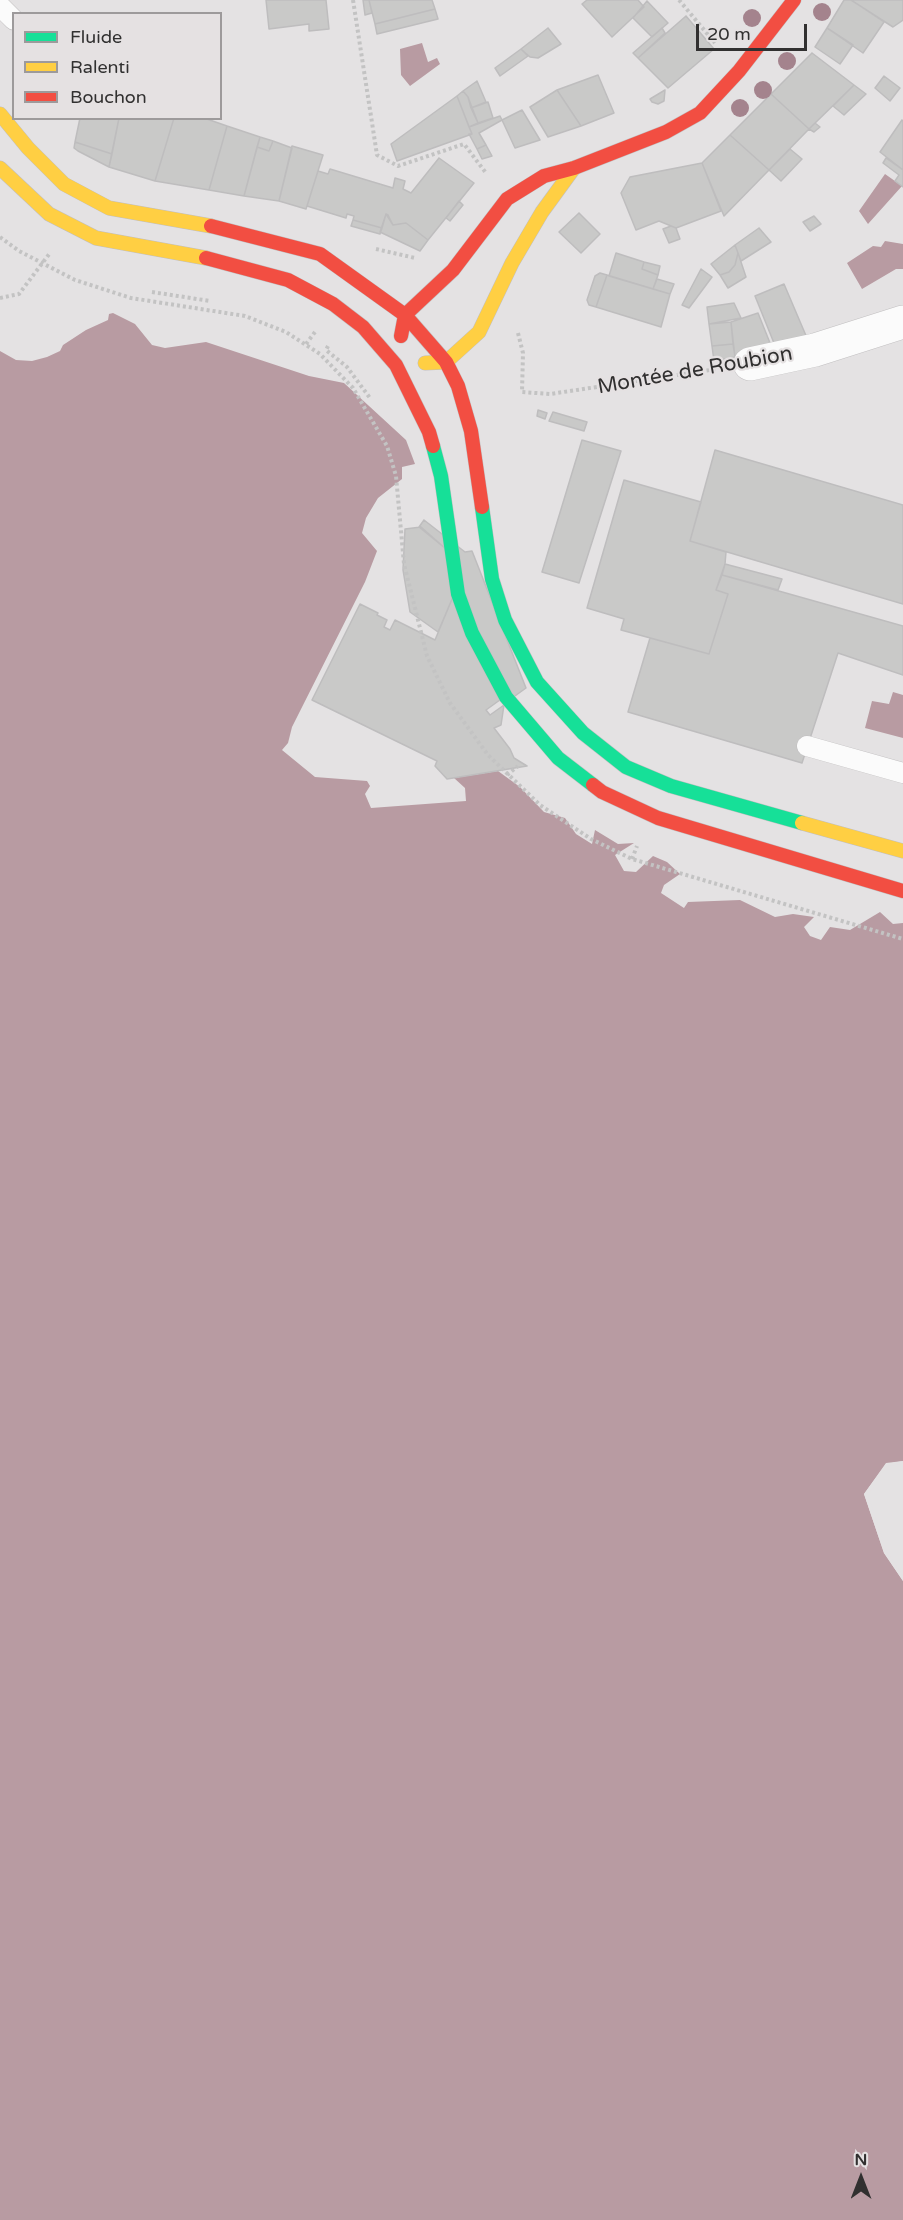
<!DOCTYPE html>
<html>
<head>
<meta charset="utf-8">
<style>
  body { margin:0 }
  #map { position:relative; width:903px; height:2220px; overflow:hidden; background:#e4e2e3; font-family:"Varela Round",sans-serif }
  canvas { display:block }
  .legend { position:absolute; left:12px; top:12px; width:210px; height:108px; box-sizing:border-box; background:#e5e1e2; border:2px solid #9d9a9b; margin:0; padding:8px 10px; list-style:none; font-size:18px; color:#313030 }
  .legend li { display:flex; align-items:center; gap:12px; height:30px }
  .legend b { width:30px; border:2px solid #9d9a9b }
  .north { position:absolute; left:831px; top:2148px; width:60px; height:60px; -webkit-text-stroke:4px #e5e1e2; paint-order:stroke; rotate:0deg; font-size:16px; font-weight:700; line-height:24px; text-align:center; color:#313030 }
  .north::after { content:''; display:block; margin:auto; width:21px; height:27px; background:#313030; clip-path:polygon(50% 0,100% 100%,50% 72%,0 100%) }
  .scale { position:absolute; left:696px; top:24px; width:111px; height:27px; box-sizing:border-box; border:3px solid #313030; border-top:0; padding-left:8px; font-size:18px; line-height:21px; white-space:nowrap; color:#313030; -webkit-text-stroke:4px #e5e1e2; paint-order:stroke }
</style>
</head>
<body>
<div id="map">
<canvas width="903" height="2220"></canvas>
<ul class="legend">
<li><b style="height:8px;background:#16e098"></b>Fluide</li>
<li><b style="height:8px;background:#ffcf43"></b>Ralenti</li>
<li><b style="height:8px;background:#f24e42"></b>Bouchon</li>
</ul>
<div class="north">N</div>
<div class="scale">20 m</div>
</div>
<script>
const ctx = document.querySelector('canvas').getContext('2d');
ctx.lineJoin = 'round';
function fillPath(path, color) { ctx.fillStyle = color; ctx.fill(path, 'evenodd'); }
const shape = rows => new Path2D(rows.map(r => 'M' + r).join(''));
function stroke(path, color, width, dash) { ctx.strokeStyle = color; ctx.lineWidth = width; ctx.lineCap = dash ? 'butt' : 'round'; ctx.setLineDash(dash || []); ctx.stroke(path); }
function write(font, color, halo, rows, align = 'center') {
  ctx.font = font + ' "Varela Round",sans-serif'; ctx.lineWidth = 4.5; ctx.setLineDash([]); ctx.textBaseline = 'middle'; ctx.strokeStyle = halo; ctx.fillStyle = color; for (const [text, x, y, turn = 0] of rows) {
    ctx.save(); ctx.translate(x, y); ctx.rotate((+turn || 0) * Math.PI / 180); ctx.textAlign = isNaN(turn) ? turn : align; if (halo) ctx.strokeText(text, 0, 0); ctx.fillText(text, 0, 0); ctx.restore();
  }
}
const water = shape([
  [422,43,428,62,437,58,440,64,410,86,401,75,400,49],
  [885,174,902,186,868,224,859,211],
  [885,241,903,244,903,269,896,269,862,289,847,263,873,246,881,247],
  [113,313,135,324,152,345,165,348,206,342,309,376,344,383,406,440,415,464,402,467,402,479,378,498,366,518,362,533,377,551,365,582,292,727,288,743,282,750,315,777,367,781,370,786,365,794,371,808,466,801,465,788,454,778,498,771,520,787,544,812,565,818,576,834,592,844,595,830,618,844,634,843,615,855,624,871,636,872,653,856,667,862,680,874,664,885,661,893,684,908,688,902,740,900,775,917,793,914,814,917,804,927,810,936,821,940,830,927,850,930,880,912,893,924,903,923,903,1461,886,1464,864,1494,884,1553,903,1581,903,2220,0,2220,0,351,16,360,32,361,47,357,60,351,63,345,86,330,108,320,109,314],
  [893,692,903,695,903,738,865,728,872,701,889,704]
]);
const pier = shape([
  [903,1461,903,1464,888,1466,868,1495,887,1552,903,1576,903,1581,884,1553,864,1494,886,1463]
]);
const building = shape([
  [266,0,326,0,329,29,309,31,309,24,269,29,266,0],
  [363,0,369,0,372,13,365,15,363,0],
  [369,0,432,0,435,9,375,24,369,0],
  [587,0,638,0,644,7,612,37,582,4,587,0],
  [844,0,851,0,884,22,863,53,827,28,844,0],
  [851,0,903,0,903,20,893,27,851,0],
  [647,1,668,23,652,37,633,18,647,1],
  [435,9,438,19,377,34,375,24,435,9],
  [686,16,714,49,668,88,638,58,686,16],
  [548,28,561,44,538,58,530,57,521,49,548,28],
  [662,28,665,33,638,58,633,53,662,28],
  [827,28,853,45,840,64,815,47,827,28],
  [521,49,528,56,500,76,495,68,521,49],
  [812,53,854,85,809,129,771,94,812,53],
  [598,75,614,113,581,126,557,90,598,75],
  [884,76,900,88,890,101,875,88,884,76],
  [477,81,486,102,471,108,468,97,463,91,477,81],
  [854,85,866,94,844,115,833,106,854,85],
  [557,90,581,126,548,137,530,107,557,90],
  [665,90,664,101,658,104,652,102,650,99,665,90],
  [463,91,468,97,478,123,469,127,457,96,463,91],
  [771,94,809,129,769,170,730,135,771,94],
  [457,96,472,134,397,161,391,144,457,96],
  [488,102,493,118,478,123,471,108,488,102],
  [522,110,540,140,515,148,502,120,522,110],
  [500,116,502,120,479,133,486,145,477,149,469,134,472,134,469,127,500,116],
  [80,118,119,118,112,154,75,142,80,118],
  [119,118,174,118,155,181,109,167,119,118],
  [174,118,204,118,227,126,209,190,155,181,174,118],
  [902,120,903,121,903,170,880,152,902,120],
  [815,123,820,127,814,132,809,129,815,123],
  [227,126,260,137,244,196,209,190,227,126],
  [730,135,769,170,724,216,702,163,730,135],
  [260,137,273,141,269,151,257,147,260,137],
  [273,141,292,148,279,201,244,196,257,147,269,151,273,141],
  [75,142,112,154,109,167,78,151,74,148,75,142],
  [486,145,492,156,482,159,477,149,486,145],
  [292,146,323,155,306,209,279,201,292,146],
  [790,149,802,159,781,181,769,170,790,149],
  [439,158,474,183,428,240,406,223,393,225,388,215,386,214,382,228,353,220,354,216,347,214,346,218,307,206,318,171,328,174,330,169,393,188,395,178,405,181,403,189,411,193,439,158],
  [886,158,903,170,903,187,895,181,899,175,883,163,886,158],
  [702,163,721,211,676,228,659,221,636,230,621,193,630,177,702,163],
  [459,201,463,205,450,221,446,218,459,201],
  [579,213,600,234,581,253,559,232,579,213],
  [386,214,393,225,406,223,428,240,420,251,380,232,386,214],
  [814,216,821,224,810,231,803,222,814,216],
  [353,220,382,228,380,234,351,226,353,220],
  [671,226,676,228,680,239,669,243,663,229,671,226],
  [759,228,771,242,741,261,735,245,759,228],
  [735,245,738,253,735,265,729,272,720,275,711,264,735,245],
  [616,253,644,262,642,269,658,275,653,289,609,276,616,253],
  [738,253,746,277,728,288,720,275,729,272,735,265,738,253],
  [644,262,660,266,658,275,642,269,644,262],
  [701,269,712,277,689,308,682,305,701,269],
  [600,273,607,275,596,307,589,305,587,300,595,276,600,273],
  [607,275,670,294,661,327,596,307,607,275],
  [657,279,674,284,670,294,653,289,657,279],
  [784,284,807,338,776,348,755,296,784,284],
  [734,303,741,318,709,324,707,307,734,303],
  [758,313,772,348,735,357,731,322,758,313],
  [731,322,733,344,712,346,709,324,731,322],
  [733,344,735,357,714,361,712,346,733,344],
  [538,410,547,413,545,419,537,416,538,410],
  [553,412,587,422,584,431,549,421,553,412],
  [582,440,621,451,579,583,542,572,582,440],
  [715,450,903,505,903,604,690,541,715,450],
  [624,480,701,502,690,541,726,552,725,564,716,590,728,594,709,654,621,630,624,619,587,608,624,480],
  [424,520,465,552,472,551,526,688,508,701,504,697,486,710,490,715,504,705,501,725,494,728,510,749,514,758,527,766,447,779,435,766,437,761,312,700,360,604,378,613,377,615,387,620,384,627,390,630,395,620,435,640,455,592,446,549,419,527,424,520],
  [421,527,446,549,455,592,438,632,410,612,403,570,405,529,421,527],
  [725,564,782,579,778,590,722,575,725,564],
  [722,575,903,626,903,675,838,653,802,763,628,712,650,638,709,654,728,594,716,590,722,575]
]);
const path = shape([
  [353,0,377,155,398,166,464,144,486,173],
  [679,0,715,43],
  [0,237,19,251,75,280,131,298,245,316,286,332,320,354,353,388,387,446,396,476,404,564,427,656,450,703,488,755,540,805,591,839,632,859,903,939],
  [376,249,415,258],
  [152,292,210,301],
  [0,298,19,294,50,253],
  [518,333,523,353,522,392,550,394,717,369],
  [306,344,315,332],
  [328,346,326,350,347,367,370,398],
  [507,775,518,766],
  [632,859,637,846]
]);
const lane = shape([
  [0,6,14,20],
  [807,746,903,773]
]);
const street = shape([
  [750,364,815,350,903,322]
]);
const fast = shape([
  [433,446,441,476,458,594,472,633,506,697,558,758,593,785],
  [482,507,492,579,505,620,537,682,583,733,626,767,671,786,802,823]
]);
const slow = shape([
  [0,114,28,148,64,184,109,208,211,226],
  [0,168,49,214,96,238,206,258],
  [425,363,446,362,479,332,512,263,542,212,574,168],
  [802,823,903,851]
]);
const jam = shape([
  [211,226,320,254,405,315,446,362,458,386,471,431,482,507],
  [206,258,288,280,333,304,363,327,396,365,429,432,433,446],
  [401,336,405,315,453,270,507,199,544,176,574,168,666,132,700,113,739,71,794,0],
  [593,785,602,792,658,818,903,891]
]);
const trees = [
  [822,12],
  [752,18],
  [787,61],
  [763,90],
  [740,108]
];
const streetNames = [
  ["Montée de Roubion",695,371,-10]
];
fillPath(water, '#b89ba2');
fillPath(pier, '#e4e2e3');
fillPath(building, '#c9c9c8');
stroke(building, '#bebdbe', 1.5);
stroke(lane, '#c1bfc0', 21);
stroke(street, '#c1bfc0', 34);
stroke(fast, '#c1bfc0', 15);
stroke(slow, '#c1bfc0', 15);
stroke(jam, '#c1bfc0', 15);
stroke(path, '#c3c3c3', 4, [3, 3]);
stroke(lane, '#fbfbfb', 20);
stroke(street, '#fbfbfb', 33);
stroke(fast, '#16e098', 14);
stroke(slow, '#ffcf43', 14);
stroke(jam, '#f24e42', 14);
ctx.fillStyle = '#a4838d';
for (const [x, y] of trees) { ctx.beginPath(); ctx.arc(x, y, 9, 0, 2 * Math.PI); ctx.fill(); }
write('21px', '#313030', '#e5e1e2', streetNames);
</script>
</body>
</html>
